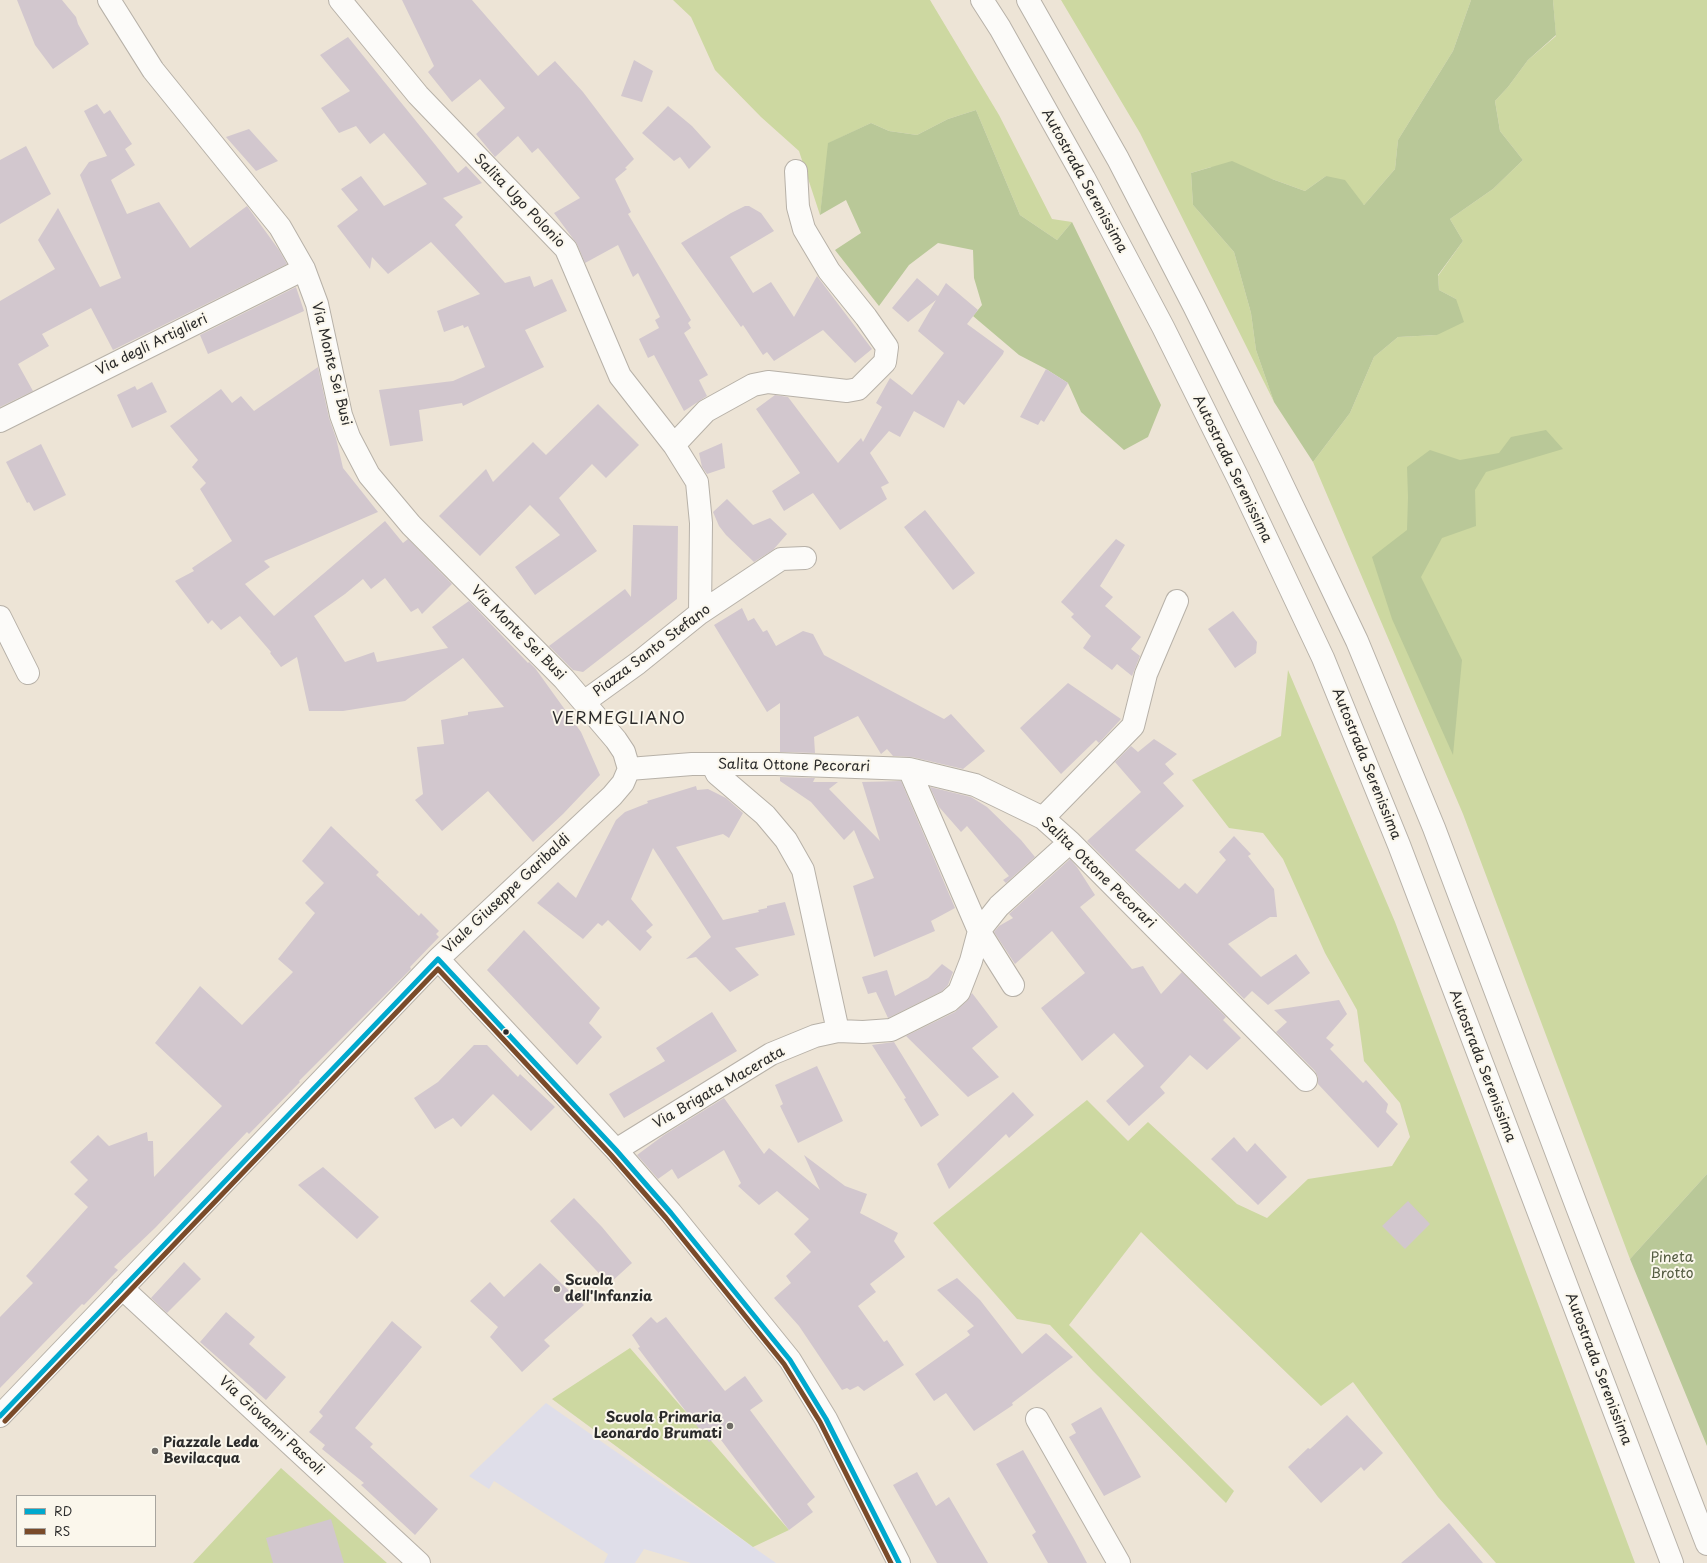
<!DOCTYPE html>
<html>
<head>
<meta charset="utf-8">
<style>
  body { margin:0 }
  #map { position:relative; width:1707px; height:1563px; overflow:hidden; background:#ede4d6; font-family:"Playpen Sans",sans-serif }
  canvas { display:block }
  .legend { position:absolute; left:16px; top:1495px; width:140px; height:52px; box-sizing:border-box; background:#fbf7ec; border:1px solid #a8a59f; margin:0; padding:5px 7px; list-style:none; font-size:12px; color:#2b2b2b }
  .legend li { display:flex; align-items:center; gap:8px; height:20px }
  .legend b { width:20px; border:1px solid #a8a59f }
</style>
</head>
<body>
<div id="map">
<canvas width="1707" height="1563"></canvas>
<ul class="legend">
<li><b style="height:5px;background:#00a9ce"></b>RD</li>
<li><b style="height:5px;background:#7a4b2a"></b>RS</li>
</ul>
</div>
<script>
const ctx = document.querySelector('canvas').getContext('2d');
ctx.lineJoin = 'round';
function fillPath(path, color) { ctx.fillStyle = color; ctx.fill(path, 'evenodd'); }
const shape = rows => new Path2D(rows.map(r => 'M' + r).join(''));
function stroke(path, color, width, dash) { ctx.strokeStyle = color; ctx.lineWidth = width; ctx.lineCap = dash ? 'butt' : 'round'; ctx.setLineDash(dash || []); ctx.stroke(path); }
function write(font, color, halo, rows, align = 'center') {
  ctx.font = font + ' "Playpen Sans",sans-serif'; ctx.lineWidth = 4; ctx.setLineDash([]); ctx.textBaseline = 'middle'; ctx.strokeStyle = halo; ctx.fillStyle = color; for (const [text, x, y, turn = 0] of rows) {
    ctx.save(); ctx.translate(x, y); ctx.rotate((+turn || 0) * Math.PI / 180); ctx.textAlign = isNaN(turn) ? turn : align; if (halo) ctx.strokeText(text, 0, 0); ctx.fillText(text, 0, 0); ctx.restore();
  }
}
const built = shape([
  [546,1403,776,1563,691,1563,644,1549,635,1563,604,1563,608,1554,494,1481,489,1489,469,1476]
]);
const green = shape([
  [673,0,930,0,999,115,1052,219,1072,222,1057,240,1020,215,976,110,948,119,917,135,889,131,871,123,829,143,820,215,799,151,761,117,715,70,691,17],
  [1061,0,1471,0,1453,51,1398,140,1395,169,1364,205,1326,176,1305,191,1272,179,1211,167,1191,173,1193,205,1234,252,1251,313,1256,350,1274,402,1140,133],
  [1553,0,1707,0,1707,1174,1630,1259,1463,814,1313,462,1350,413,1374,357,1398,337,1437,335,1456,299,1439,290,1438,276,1463,241,1450,219,1493,189,1523,160,1500,131,1495,101,1508,87,1528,60,1556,36],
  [1288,670,1395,922,1635,1563,1496,1563,1438,1497,1353,1382,1321,1406,1141,1232,1069,1325,1234,1491,1226,1503,1093,1371,1050,1325,1017,1319,933,1223,1087,1100,1128,1141,1148,1122,1237,1204,1267,1218,1308,1179,1392,1166,1410,1137,1400,1103,1364,1061,1357,1010,1325,953,1283,859,1263,833,1229,828,1192,780,1281,736],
  [630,1348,789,1530,753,1547,552,1399],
  [281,1468,387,1563,193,1563]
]);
const forest = shape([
  [1471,0,1553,0,1556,35,1528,60,1508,87,1495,101,1500,131,1523,160,1493,189,1450,219,1463,241,1438,275,1439,290,1456,299,1464,322,1437,335,1398,337,1374,357,1350,413,1313,462,1274,402,1256,350,1251,313,1234,252,1193,205,1191,173,1232,161,1272,179,1305,191,1326,176,1345,180,1364,205,1395,169,1398,140,1453,51],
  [976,110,1020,215,1057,240,1072,222,1161,405,1148,437,1124,450,1081,412,1068,383,1046,369,1019,355,973,316,982,305,974,278,973,250,938,243,909,265,879,306,835,250,861,233,846,200,820,215,828,143,871,123,889,131,917,135,948,119],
  [1546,430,1563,449,1486,472,1475,490,1476,526,1442,538,1421,577,1462,660,1453,755,1392,619,1372,557,1407,530,1408,497,1407,467,1430,450,1460,460,1499,453,1511,437],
  [1707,1174,1707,1446,1630,1259]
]);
const building = shape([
  [17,0,62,0,76,17,78,24,89,44,53,69,35,45],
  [402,0,472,0,538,76,555,61,583,92,634,159,625,168,627,169,615,179,631,212,628,214,691,320,688,323,691,328,684,333,708,375,699,380,707,396,684,411,654,355,648,358,639,339,659,328,655,320,660,317,638,273,633,277,618,245,585,263,577,244,554,213,580,198,538,148,532,153,518,136,495,157,476,134,505,108,480,79,452,102,428,72,434,66],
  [348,37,458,173,466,166,482,183,443,198,463,217,455,225,505,283,530,276,534,287,552,279,567,311,525,330,544,367,463,406,462,403,419,410,423,441,390,446,379,390,453,381,485,367,468,326,464,328,463,325,444,332,437,311,480,294,431,242,388,274,372,257,370,269,337,226,358,210,341,189,361,176,384,206,427,184,384,133,370,144,356,126,339,133,321,108,350,91,320,55],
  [634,60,653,71,642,102,621,96],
  [97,104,104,114,110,110,132,144,125,149,135,165,111,180,127,214,159,202,190,248,247,206,279,250,287,264,113,350,91,308,42,334,49,346,18,364,33,391,0,407,0,301,55,269,38,240,58,208,100,287,121,278,80,175,89,162,107,156,84,111],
  [668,106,692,126,711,147,689,169,680,157,674,161,642,133],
  [249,129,278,161,256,171,226,137],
  [26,146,51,194,0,224,0,160],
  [745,206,749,206,761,213,774,231,730,257,753,293,771,282,794,317,817,276,872,349,855,363,823,330,774,361,767,352,763,355,743,325,741,327,681,243,731,213],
  [917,278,938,296,946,283,978,310,967,324,1004,351,1003,354,964,405,958,400,944,428,914,411,900,437,889,431,870,453,889,483,881,487,887,499,840,530,813,493,784,511,772,491,800,473,756,409,775,395,788,397,838,463,861,438,863,442,882,407,876,403,890,378,912,395,944,353,918,331,936,300,908,322,892,308],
  [296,287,304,311,208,354,200,335],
  [318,367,329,418,336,438,343,468,378,512,264,561,270,567,245,584,274,616,385,521,403,543,408,539,452,584,422,614,418,608,411,612,385,578,371,589,363,579,345,594,314,616,345,662,374,652,377,662,448,648,432,627,469,601,528,663,529,662,535,668,581,732,600,775,563,814,533,842,488,791,442,831,415,800,423,794,417,747,444,744,441,720,468,715,468,712,504,707,463,658,405,701,343,711,309,711,297,657,281,667,270,653,271,652,240,616,221,630,212,620,208,624,175,581,194,571,192,568,232,541,200,489,206,483,192,467,198,460,170,426,221,389,232,403,241,396,254,411],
  [1046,369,1068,383,1044,422,1041,420,1038,425,1020,417],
  [152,382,167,412,132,428,117,395,135,386,137,390],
  [598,404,639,445,606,478,592,464,559,498,597,551,535,595,515,567,560,535,530,505,480,556,439,516,486,469,493,482,533,442,546,455],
  [722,443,725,468,707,474,702,467,699,453],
  [41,444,66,495,34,511,29,502,27,503,6,462],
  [727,499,753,525,770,518,787,534,773,550,754,562,726,535,719,526,713,512],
  [925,510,975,573,953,590,904,527],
  [633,525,678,526,677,599,583,672,573,670,549,646,625,589,631,597],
  [1116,539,1125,545,1100,586,1113,597,1105,606,1141,637,1131,649,1140,656,1132,676,1117,664,1112,670,1083,648,1091,636,1071,617,1074,614,1061,602],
  [742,608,748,621,754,618,763,632,767,630,776,646,803,631,813,634,824,655,944,719,951,714,985,751,963,769,912,757,893,756,887,749,881,754,858,716,814,737,815,753,780,752,780,703,767,712,714,625],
  [1233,611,1257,642,1256,653,1235,668,1208,629],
  [1068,683,1121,719,1099,743,1096,740,1061,774,1020,728],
  [1154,739,1177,754,1165,764,1174,774,1163,783,1184,806,1135,850,1179,889,1185,883,1197,894,1226,860,1219,852,1234,836,1251,854,1248,856,1274,889,1277,917,1270,917,1228,944,1261,977,1296,954,1310,973,1268,1005,1252,991,1244,999,1087,841,1141,792,1115,762,1131,746,1138,752],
  [780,777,815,778,813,782,838,782,829,789,880,841,862,782,901,781,955,908,931,921,935,931,874,957,853,886,874,878,854,830,844,840,811,802,780,781],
  [696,786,697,790,708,789,726,798,743,813,729,838,723,834,676,847,723,920,759,912,758,910,767,908,767,906,785,902,795,935,735,948,759,975,730,992,696,957,686,959,711,937,653,848,631,899,653,925,646,931,652,937,640,951,608,920,602,926,598,923,583,939,537,903,558,882,576,898,616,820,625,812,648,803,647,801],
  [930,787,971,797,987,807,1021,840,1035,857,1006,883,1003,880,1009,876,967,826,961,832,939,807],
  [331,826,379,872,376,875,419,916,421,913,439,931,436,934,439,937,410,967,411,969,299,1081,300,1082,249,1134,247,1132,155,1228,114,1267,118,1270,84,1305,82,1304,0,1388,0,1317,33,1283,26,1276,88,1207,74,1194,88,1180,70,1162,98,1135,109,1146,147,1132,148,1141,153,1141,154,1177,222,1106,155,1043,200,986,242,1025,293,972,278,959,315,913,305,903,324,883,302,861],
  [1070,859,1077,867,1095,895,1080,907,1132,969,1143,966,1161,994,1182,972,1226,1017,1223,1020,1241,1038,1207,1070,1190,1055,1160,1087,1165,1093,1129,1126,1106,1101,1144,1066,1114,1033,1082,1061,1041,1008,1085,973,1052,931,1015,964,994,932,999,926,1013,918,1009,914],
  [524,930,600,1008,589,1023,602,1037,577,1065,487,970],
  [942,964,953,972,948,985,942,991,888,1018,876,992,868,994,862,977,887,970,895,996,928,978],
  [972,993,998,1027,972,1048,999,1077,968,1097,906,1036,955,1012,967,1001],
  [1339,1000,1347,1014,1326,1038,1334,1045,1330,1049,1363,1083,1366,1080,1388,1104,1386,1112,1398,1124,1378,1148,1318,1084,1318,1077,1315,1071,1276,1032,1287,1022,1274,1010],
  [712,1012,737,1051,624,1118,609,1094,665,1061,656,1048],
  [894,1042,939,1115,921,1127,904,1099,906,1098,872,1045],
  [474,1045,487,1045,518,1077,520,1074,555,1107,531,1131,493,1094,461,1127,453,1118,435,1129,414,1098,438,1082],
  [817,1066,843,1121,798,1143,780,1106,783,1104,775,1085],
  [1013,1092,1034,1115,1009,1138,1006,1134,949,1189,937,1164],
  [724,1098,764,1154,769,1148,820,1190,804,1155,845,1186,867,1194,860,1213,898,1233,894,1241,905,1257,870,1284,876,1292,858,1306,884,1342,887,1340,904,1365,864,1391,858,1386,850,1390,847,1388,842,1390,799,1326,774,1298,791,1283,786,1276,811,1252,794,1234,809,1219,777,1191,759,1205,738,1186,741,1183,724,1150,678,1179,672,1169,658,1179,637,1155,664,1135],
  [1234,1137,1247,1152,1255,1143,1287,1177,1258,1205,1211,1159],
  [323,1167,379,1217,357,1239,298,1185],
  [574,1198,602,1227,632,1263,609,1284,550,1221],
  [1408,1201,1430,1224,1405,1249,1382,1226],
  [184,1262,201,1279,167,1313,151,1298],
  [540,1263,584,1305,544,1340,550,1346,522,1372,490,1337,498,1327,470,1301,490,1282,504,1297],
  [957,1278,980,1300,1022,1354,1046,1333,1073,1357,1012,1403,1013,1405,974,1431,946,1393,934,1401,915,1374,970,1335,967,1331,974,1326,937,1290],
  [226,1312,255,1337,249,1344,286,1377,266,1400,200,1342],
  [651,1317,657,1323,666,1317,725,1391,745,1376,763,1401,750,1410,815,1497,807,1504,813,1512,789,1530,718,1436,709,1442,638,1348,640,1347,632,1335],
  [392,1321,422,1347,355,1428,373,1444,370,1447,438,1509,415,1535,361,1485,364,1483,322,1449,325,1445,309,1432,323,1416,319,1412],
  [1101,1407,1141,1477,1104,1496,1069,1437,1076,1433,1071,1424],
  [1347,1415,1383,1453,1364,1471,1361,1467,1321,1503,1288,1467,1308,1448,1310,1449],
  [1023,1450,1074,1539,1087,1563,1048,1563,1032,1535,1036,1532,996,1464],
  [917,1472,936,1506,949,1497,988,1563,937,1563,893,1485],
  [331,1519,344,1563,273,1563,266,1538],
  [1449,1523,1483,1563,1401,1563]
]);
const street = shape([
  [109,0,153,70,280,227,304,269,317,304,341,415,349,437,369,475,411,525,564,679,616,740,624,752,629,769],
  [340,0,418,95,566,249,620,376,674,445,697,482,701,523,700,613],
  [0,421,304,269],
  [674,445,706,411,753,385,768,382,847,391,858,389,885,362,887,347,866,317,829,271,804,229,798,207,796,171],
  [0,617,28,673],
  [584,702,638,663,700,613,781,559,805,558],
  [712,764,717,774,765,815,786,840,803,870,838,1031],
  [629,769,692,764,776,764,909,769,975,785,1043,818,1070,842,1306,1080],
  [909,769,979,931,1013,985],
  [1043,818,1133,726,1146,674,1177,601],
  [438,959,616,1150,671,1213,790,1360,826,1419,899,1563],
  [616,1150,771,1054,815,1036,838,1031,863,1032,891,1030,949,1001,959,992,971,961,979,931,999,906,1070,842],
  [122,1288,419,1563],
  [0,1416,438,959,612,796,623,783,629,769],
  [1037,1419,1119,1563]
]);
const highway = shape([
  [982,0,1000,28,1084,178,1163,327,1239,480,1323,658,1399,845,1672,1563],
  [1028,0,1118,159,1194,306,1272,463,1357,641,1434,828,1577,1207,1707,1544]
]);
const bus1 = shape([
  [0,1416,438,959,616,1150,671,1213,790,1360,826,1419,899,1563]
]);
const bus2 = shape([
  [5,1421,438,969,611,1155,666,1218,784,1364,820,1422,891,1563]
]);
const markers = [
  [506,1032,3.5,"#2b2b2b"],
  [557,1289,4,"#6f6c67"],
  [730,1426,4,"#6f6c67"],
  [155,1451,4,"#6f6c67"]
];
const streetNames = [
  ["Autostrada Serenissima",1084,181,61],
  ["Salita Ugo Polonio",519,201,46],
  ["Via degli Artiglieri",152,345,-26],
  ["Via Monte Sei Busi",331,364,76],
  ["Autostrada Serenissima",1232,469,64],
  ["Via Monte Sei Busi",518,633,45],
  ["Piazza Santo Stefano",652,651,-37],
  ["Autostrada Serenissima",1366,764,68],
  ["Salita Ottone Pecorari",794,766,1],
  ["Salita Ottone Pecorari",1098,873,44],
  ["Viale Giuseppe Garibaldi",507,894,-43],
  ["Autostrada Serenissima",1482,1066,69],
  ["Via Brigata Macerata",719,1088,-30],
  ["Autostrada Serenissima",1598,1369,69],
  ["Via Giovanni Pascoli",271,1426,43]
];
const parkNames = [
  ["Pineta",1672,1258],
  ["Brotto",1672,1274]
];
const poiNames = [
  ["Scuola",565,1281],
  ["dell'Infanzia",565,1297],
  ["Scuola Primaria",722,1418,"right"],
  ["Leonardo Brumati",722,1434,"right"],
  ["Piazzale Leda",163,1443],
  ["Bevilacqua",163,1459]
];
const quarterNames = [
  ["VERMEGLIANO",619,720]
];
fillPath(built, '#dfdee9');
fillPath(green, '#cdd8a1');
fillPath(forest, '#b9c898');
fillPath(building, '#d2c7ce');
stroke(street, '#b7b1a8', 24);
stroke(highway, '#b7b1a8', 24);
stroke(street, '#fcfbf9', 22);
stroke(highway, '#fcfbf9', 22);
stroke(bus1, '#00a9ce', 5);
stroke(bus2, '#7a4b2a', 5);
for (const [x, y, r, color] of markers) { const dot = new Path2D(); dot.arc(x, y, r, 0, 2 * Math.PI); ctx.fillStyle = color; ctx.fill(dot); stroke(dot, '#fbf7ec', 1.5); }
write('14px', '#2b2b2b', '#fbf7ec', streetNames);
write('14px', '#545c41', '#fbf7ec', parkNames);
write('bold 14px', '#2b2b2b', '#fbf7ec', poiNames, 'left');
ctx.letterSpacing = '1px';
write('16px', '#2b2b2b', '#fbf7ec', quarterNames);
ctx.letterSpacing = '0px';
</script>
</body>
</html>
